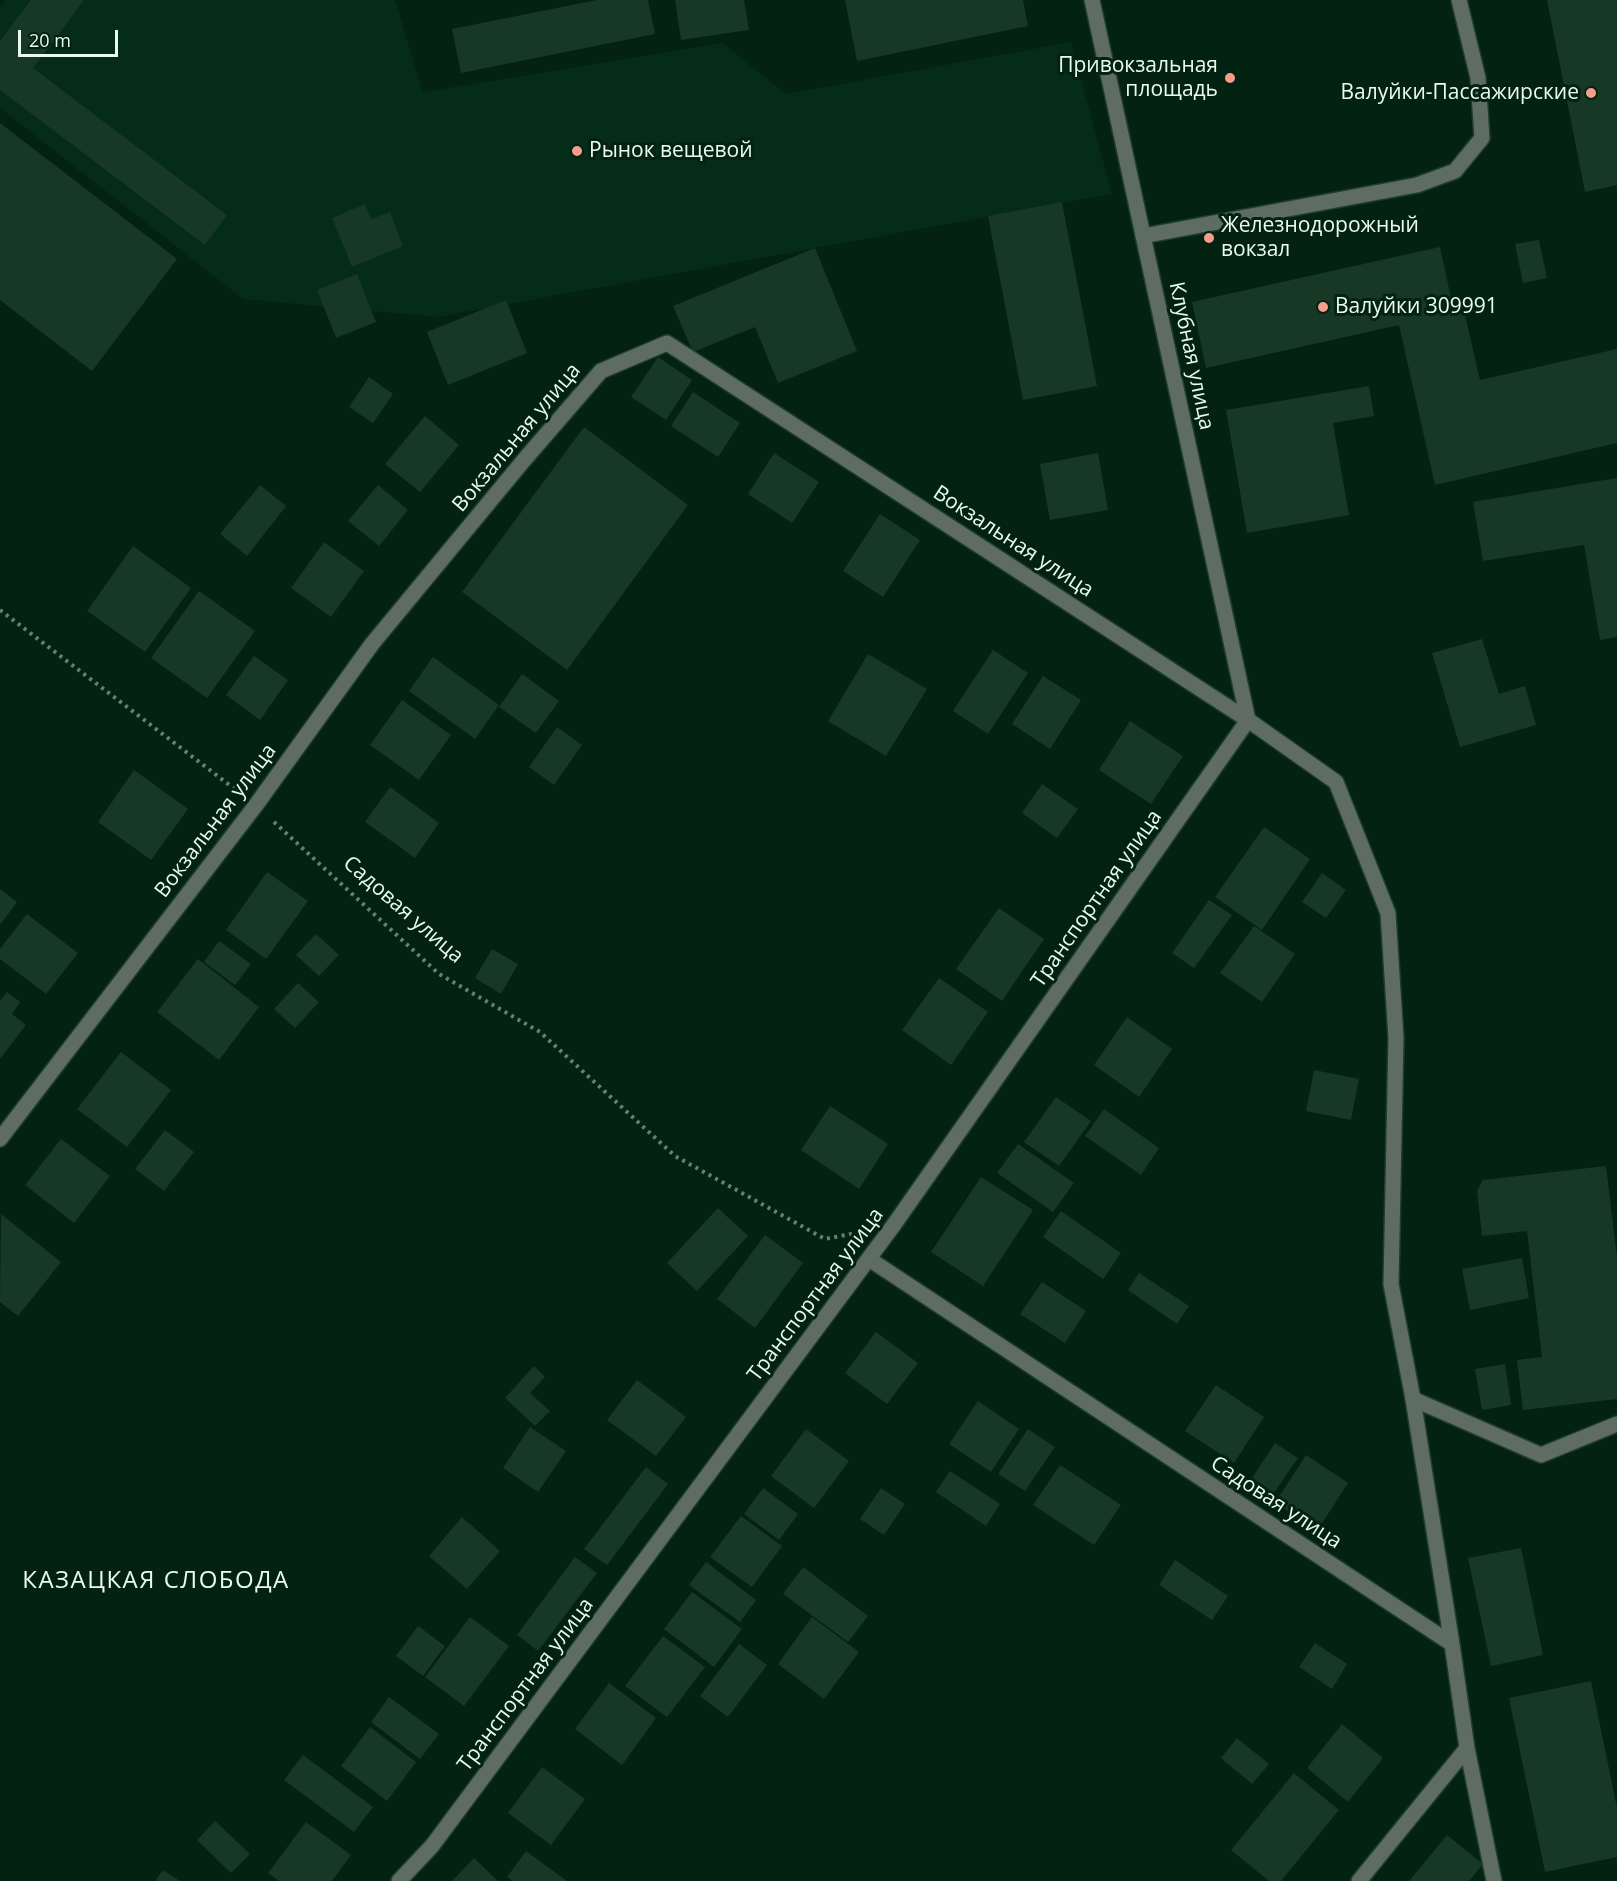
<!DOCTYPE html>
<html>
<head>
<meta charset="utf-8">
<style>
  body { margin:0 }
  #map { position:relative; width:1617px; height:1881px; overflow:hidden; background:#042212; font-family:"Open Sans",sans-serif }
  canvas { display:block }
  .scale { position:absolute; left:18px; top:30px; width:100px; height:27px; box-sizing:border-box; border:3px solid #e9faef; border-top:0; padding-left:8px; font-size:18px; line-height:21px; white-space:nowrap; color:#e9faef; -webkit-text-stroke:4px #042212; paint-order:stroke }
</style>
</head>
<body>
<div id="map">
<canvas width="1617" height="1881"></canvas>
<div class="scale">20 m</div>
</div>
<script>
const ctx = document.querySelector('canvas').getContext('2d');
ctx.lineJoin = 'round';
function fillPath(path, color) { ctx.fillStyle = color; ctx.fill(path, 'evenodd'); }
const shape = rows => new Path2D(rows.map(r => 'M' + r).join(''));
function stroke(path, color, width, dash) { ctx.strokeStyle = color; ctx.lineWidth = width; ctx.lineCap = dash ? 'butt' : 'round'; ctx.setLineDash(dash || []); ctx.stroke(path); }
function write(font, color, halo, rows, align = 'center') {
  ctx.font = font + ' "Open Sans",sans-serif'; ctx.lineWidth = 6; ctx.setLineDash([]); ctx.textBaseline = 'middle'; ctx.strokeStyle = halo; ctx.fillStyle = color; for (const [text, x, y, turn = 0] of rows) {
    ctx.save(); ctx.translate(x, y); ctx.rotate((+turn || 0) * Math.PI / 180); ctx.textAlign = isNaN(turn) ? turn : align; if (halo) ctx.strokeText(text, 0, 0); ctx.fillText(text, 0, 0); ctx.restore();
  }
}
const built = shape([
  [5,0,395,0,423,92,723,43,786,94,1071,42,1112,194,437,317,243,299,0,108,0,7]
]);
const building = shape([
  [31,0,84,0,33,68,227,215,205,245,0,90,0,41],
  [597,0,648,0,655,34,461,73,452,29],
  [675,0,744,0,749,30,681,40],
  [845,0,1023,0,1028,26,857,61],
  [1547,0,1617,0,1617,185,1585,192],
  [0,123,177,259,92,371,0,300],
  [1062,202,1097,386,1023,400,988,216],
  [365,204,371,219,390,212,403,246,352,267,332,218],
  [1539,240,1547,278,1523,283,1515,244],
  [1440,247,1454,312,1464,310,1480,380,1617,349,1617,443,1435,485,1399,325,1206,368,1192,302],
  [815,248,857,351,778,383,755,327,693,352,673,306],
  [357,274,376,322,336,338,317,290],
  [506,300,527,353,448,385,427,332],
  [658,357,692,380,666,420,631,397],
  [369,377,393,394,373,423,349,407],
  [1369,386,1374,416,1333,423,1349,515,1247,533,1226,410],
  [693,392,740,423,718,457,671,426],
  [425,416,459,445,420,492,385,464],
  [584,427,688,505,567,670,462,592],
  [774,453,819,482,792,523,748,494],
  [1098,453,1108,510,1050,520,1040,464],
  [1617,478,1617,637,1600,640,1584,545,1483,561,1473,502],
  [260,485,286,506,247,556,220,534],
  [378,485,408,510,379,546,348,521],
  [880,514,920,540,883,597,843,571],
  [324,542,364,571,331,617,291,588],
  [133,546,191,588,145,652,87,611],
  [199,591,255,631,207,698,151,658],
  [1482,639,1499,694,1525,686,1536,725,1460,747,1432,653],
  [993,650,1028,673,988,734,953,711],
  [868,654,927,689,886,756,828,721],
  [254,656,288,680,260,720,226,695],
  [433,657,499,705,475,739,409,691],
  [522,674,559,701,536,733,499,707],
  [1043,676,1081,700,1050,749,1012,724],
  [402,700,451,735,419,780,370,745],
  [1130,721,1183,756,1151,804,1099,770],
  [557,727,582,745,554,785,529,767],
  [134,770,188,809,151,860,98,822],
  [1042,784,1078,809,1057,838,1022,813],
  [390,787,439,823,415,858,365,822],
  [1264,827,1310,859,1262,930,1215,897],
  [267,872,308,901,266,959,226,930],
  [1322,873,1346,890,1326,918,1302,902],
  [0,889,17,902,0,925],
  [1209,900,1232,915,1194,968,1172,953],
  [999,908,1044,939,1002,1001,956,969],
  [27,914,78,953,46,994,0,959,0,949],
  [1254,926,1295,954,1262,1002,1220,973],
  [316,934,339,955,319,976,296,955],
  [219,941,251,964,235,985,204,962],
  [492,949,518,964,501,994,475,978],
  [198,959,259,1007,219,1060,157,1012],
  [939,978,988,1012,951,1065,902,1030],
  [298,983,319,1002,295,1028,274,1009],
  [7,992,20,1002,12,1014,26,1025,0,1059,0,1001],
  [1127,1017,1172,1049,1139,1097,1094,1065],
  [121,1052,171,1090,127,1147,77,1109],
  [1314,1070,1359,1079,1351,1120,1306,1111],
  [1056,1097,1091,1121,1059,1166,1024,1142],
  [830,1106,888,1144,859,1189,801,1150],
  [1104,1109,1159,1148,1141,1175,1085,1136],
  [165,1130,194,1152,164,1191,135,1169],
  [61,1139,110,1176,74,1223,25,1185],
  [1018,1144,1074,1183,1053,1212,997,1173],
  [1606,1166,1617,1257,1617,1399,1523,1410,1517,1360,1542,1357,1527,1231,1482,1236,1477,1191,1483,1180],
  [981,1177,1033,1210,983,1286,931,1252],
  [718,1208,748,1236,697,1291,667,1263],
  [1061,1211,1121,1253,1103,1279,1043,1237],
  [1,1214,61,1262,18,1316,0,1302],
  [765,1235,803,1263,755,1328,717,1299],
  [1522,1258,1529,1298,1470,1310,1462,1269],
  [1139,1273,1189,1306,1177,1324,1128,1290],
  [1042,1282,1086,1311,1065,1343,1020,1314],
  [876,1332,918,1363,887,1404,845,1373],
  [1505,1364,1511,1405,1482,1410,1475,1369],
  [534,1366,545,1377,530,1393,550,1411,535,1426,505,1398],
  [637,1380,686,1417,656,1456,607,1420],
  [1216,1385,1264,1417,1234,1463,1185,1431],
  [978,1401,1019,1429,991,1472,949,1444],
  [530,1427,566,1451,538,1492,503,1468],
  [806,1429,849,1461,814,1508,771,1476],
  [1028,1429,1055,1447,1025,1491,998,1474],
  [1275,1443,1298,1458,1274,1493,1252,1478],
  [1306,1455,1348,1483,1317,1531,1275,1503],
  [1060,1465,1121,1505,1094,1545,1033,1505],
  [646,1467,668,1484,607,1565,584,1549],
  [950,1471,1000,1504,986,1526,936,1492],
  [763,1488,798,1514,779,1540,744,1514],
  [881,1488,905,1504,884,1535,860,1519],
  [741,1516,782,1546,752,1587,710,1557],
  [462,1517,500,1551,467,1589,429,1556],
  [1521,1548,1543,1655,1491,1666,1468,1558],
  [575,1557,597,1573,538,1651,517,1635],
  [1175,1560,1228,1596,1212,1620,1159,1585],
  [706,1562,756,1600,740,1622,689,1585],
  [803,1567,868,1616,848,1642,783,1594],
  [692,1592,742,1629,714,1667,664,1629],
  [470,1617,509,1646,464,1706,425,1677],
  [812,1617,859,1652,824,1699,778,1664],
  [418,1626,445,1646,423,1676,396,1656],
  [663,1636,705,1667,667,1717,625,1686],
  [1315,1643,1347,1664,1332,1689,1299,1667],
  [739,1644,767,1665,728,1717,700,1696],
  [1591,1681,1617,1808,1617,1857,1545,1872,1509,1698],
  [609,1683,656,1718,622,1765,575,1729],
  [389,1697,439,1734,420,1759,371,1722],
  [1342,1724,1383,1758,1348,1802,1307,1768],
  [370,1727,416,1762,387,1801,341,1766],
  [1237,1738,1269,1764,1252,1784,1221,1758],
  [303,1755,373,1807,354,1832,284,1780],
  [542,1767,585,1799,551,1845,508,1813],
  [1294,1773,1339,1810,1281,1881,1269,1881,1231,1850],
  [215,1821,250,1854,231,1873,197,1840],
  [306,1822,351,1855,332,1881,279,1881,268,1873],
  [1447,1835,1483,1864,1469,1881,1409,1881],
  [526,1851,567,1881,513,1881,507,1877],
  [474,1858,498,1881,452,1881],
  [163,1870,180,1881,155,1881]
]);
const path = shape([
  [0,610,236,790],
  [274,822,439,974,540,1032,675,1156,825,1239,856,1233]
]);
const service = shape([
  [1143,236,1417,185,1455,171,1482,138,1478,78,1459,0],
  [1248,720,1336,782,1388,913,1396,1038,1391,1284,1413,1399]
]);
const minor = shape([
  [1092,0,1248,720],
  [0,1139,256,805,372,644,524,460,601,371,667,343,1248,720],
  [869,1259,1452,1644,1413,1399],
  [1413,1399,1541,1455,1617,1424],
  [1467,1748,1494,1881],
  [399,1881,432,1846,893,1226,1248,720],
  [1359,1881,1467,1748,1452,1644]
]);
const markers = [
  [1230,78,6,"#f49d8c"],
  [1591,93,6,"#f49d8c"],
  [577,151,6,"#f49d8c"],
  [1209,238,6,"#f49d8c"],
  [1323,307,6,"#f49d8c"]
];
const poiNames = [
  ["Привокзальная",1218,66,"right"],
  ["площадь",1218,90,"right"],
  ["Валуйки-Пассажирские",1579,93,"right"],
  ["Рынок вещевой",589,151],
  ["Железнодорожный",1221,226],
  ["вокзал",1221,250],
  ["Валуйки 309991",1335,307]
];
const streetNames = [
  ["Клубная улица",1191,356,78],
  ["Вокзальная улица",517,438,-50],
  ["Вокзальная улица",1013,542,33],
  ["Вокзальная улица",216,821,-53],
  ["Транспортная улица",1097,899,-55],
  ["Садовая улица",403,910,41],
  ["Транспортная улица",816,1295,-53],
  ["Садовая улица",1276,1503,33],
  ["Транспортная улица",526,1685,-53]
];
const quarterNames = [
  ["КАЗАЦКАЯ СЛОБОДА",156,1581]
];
fillPath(built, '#042c18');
fillPath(building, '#163825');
stroke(service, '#1f3c2d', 18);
stroke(minor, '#1f3c2d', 18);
stroke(path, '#678072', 4, [3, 4.5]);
stroke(service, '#5e6c63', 15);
stroke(minor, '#5e6c63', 15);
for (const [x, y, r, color] of markers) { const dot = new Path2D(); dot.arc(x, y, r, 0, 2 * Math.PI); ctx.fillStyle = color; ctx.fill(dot); stroke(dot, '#042212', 2); }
write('21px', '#e9faef', '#042212', poiNames, 'left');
write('21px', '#e9faef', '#042212', streetNames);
ctx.letterSpacing = '1.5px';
write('24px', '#e9faef', '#042212', quarterNames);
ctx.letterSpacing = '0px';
</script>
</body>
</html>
